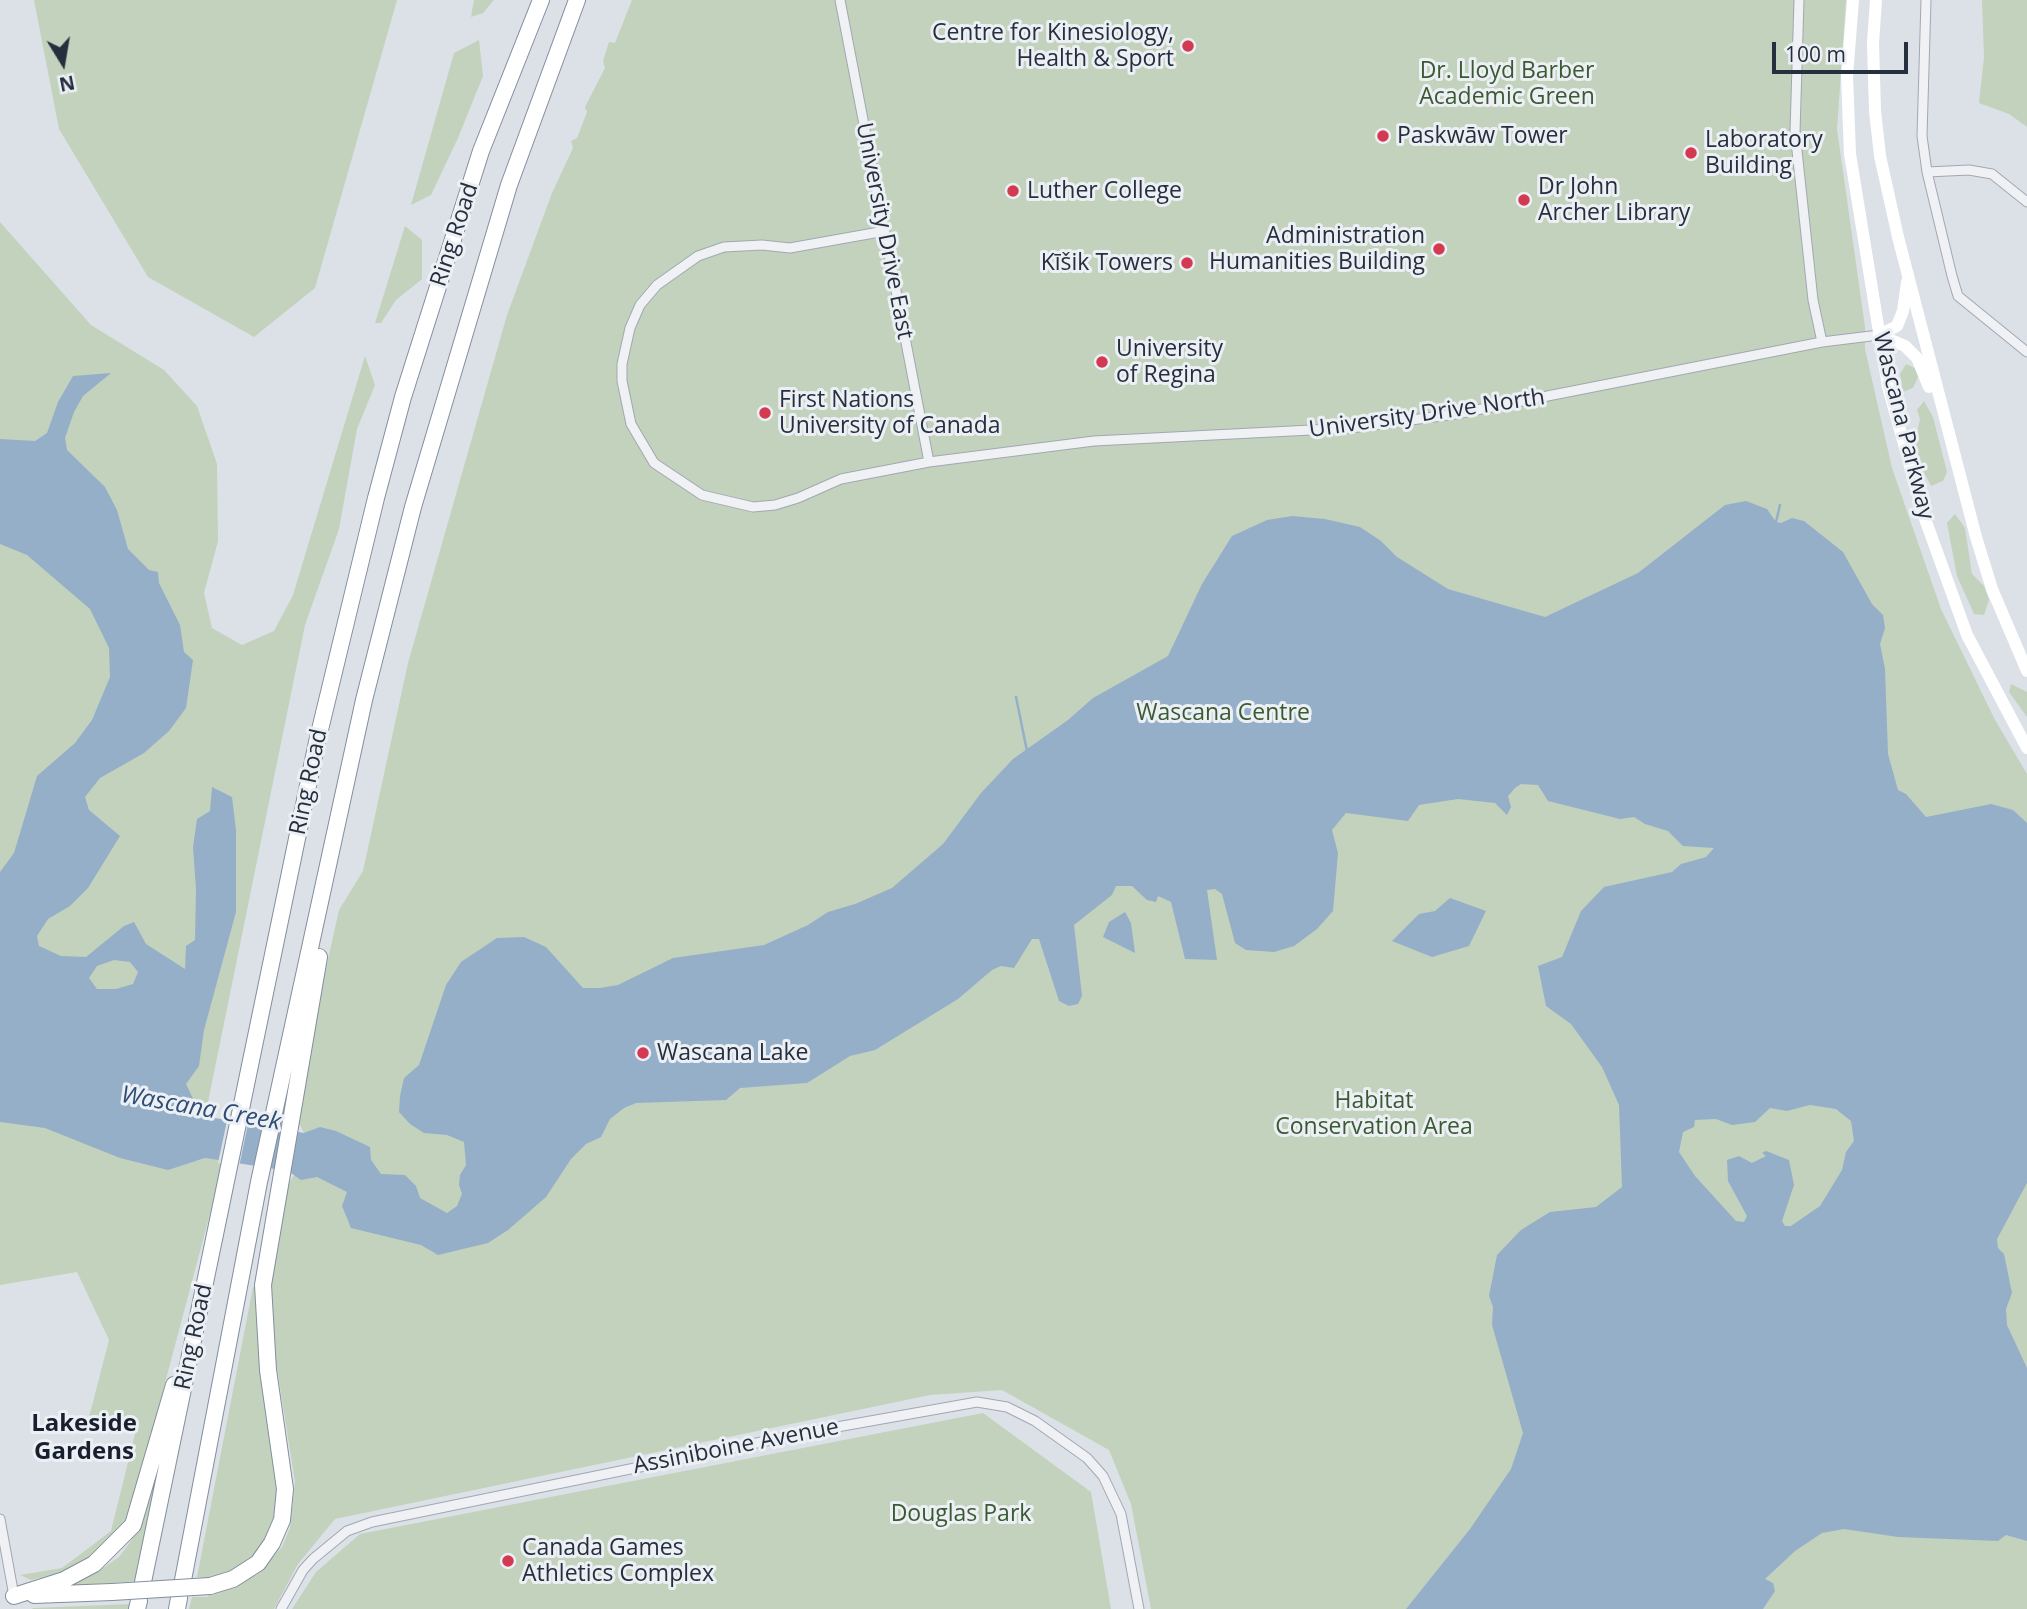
<!DOCTYPE html>
<html>
<head>
<meta charset="utf-8">
<style>
  body { margin:0 }
  #map { position:relative; width:2027px; height:1609px; overflow:hidden; background:#dce1e7; font-family:"Open Sans",sans-serif }
  canvas { display:block }
  .north { position:absolute; left:28px; top:28px; width:70px; height:70px; -webkit-text-stroke:5px #ecf0f5; paint-order:stroke; rotate:169deg; font-size:19px; font-weight:700; line-height:28px; text-align:center; color:#252f3e }
  .north::after { content:''; display:block; margin:auto; width:24px; height:32px; background:#252f3e; clip-path:polygon(50% 0,100% 100%,50% 72%,0 100%) }
  .scale { position:absolute; left:1772px; top:42px; width:136px; height:32px; box-sizing:border-box; border:4px solid #252f3e; border-top:0; padding-left:9px; font-size:21px; line-height:24px; white-space:nowrap; color:#252f3e; -webkit-text-stroke:5px #ecf0f5; paint-order:stroke }
</style>
</head>
<body>
<div id="map">
<canvas width="2027" height="1609"></canvas>
<div class="north">N</div>
<div class="scale">100 m</div>
</div>
<script>
const ctx = document.querySelector('canvas').getContext('2d');
ctx.lineJoin = 'round';
function fillPath(path, color) { ctx.fillStyle = color; ctx.fill(path, 'evenodd'); }
const shape = rows => new Path2D(rows.map(r => 'M' + r).join(''));
function stroke(path, color, width, dash) { ctx.strokeStyle = color; ctx.lineWidth = width; ctx.lineCap = dash ? 'butt' : 'round'; ctx.setLineDash(dash || []); ctx.stroke(path); }
function write(font, color, halo, rows, align = 'center') {
  ctx.font = font + ' "Open Sans",sans-serif'; ctx.lineWidth = 6; ctx.setLineDash([]); ctx.textBaseline = 'middle'; ctx.strokeStyle = halo; ctx.fillStyle = color; for (const [text, x, y, turn = 0] of rows) {
    ctx.save(); ctx.translate(x, y); ctx.rotate((+turn || 0) * Math.PI / 180); ctx.textAlign = isNaN(turn) ? turn : align; if (halo) ctx.strokeText(text, 0, 0); ctx.fillText(text, 0, 0); ctx.restore();
  }
}
const green = shape([
  [34,0,397,0,315,288,254,337,148,277,59,129],
  [474,0,494,0,483,13,471,17],
  [632,0,1846,0,1837,129,1865,327,1865,349,1892,468,1941,609,1994,718,2027,774,2027,1609,1151,1609,1131,1504,1109,1450,1002,1390,930,1395,335,1519,298,1564,274,1609,189,1609,192,1597,208,1597,209,1592,234,1586,258,1574,282,1547,290,1528,295,1482,276,1362,269,1290,284,1182,289,1183,294,1175,304,1133,300,1125,294,1124,313,1027,339,910,363,871,408,663,507,315,552,193,573,148,571,141,577,138,587,112,585,107,605,68,603,61,609,42,615,43],
  [1982,0,2027,0,2027,127,2009,114,1979,103,1984,57],
  [479,40,483,76,458,138,431,195,411,205,454,53],
  [0,222,91,325,164,370,197,406,217,464,218,541,204,593,212,628,242,645,274,631,293,595,365,356,375,385,357,429,339,529,305,625,196,1161,205,1158,224,1161,148,1447,127,1519,115,1540,95,1558,69,1571,31,1580,20,1575,62,1568,111,1531,136,1430,88,1421,109,1340,77,1272,0,1285],
  [405,226,422,240,422,279,396,300,381,323,375,323],
  [1906,364,1915,368,1919,375,1913,388,1903,392,1900,374],
  [1924,401,1933,417,1947,472,1943,481,1931,486,1913,452,1920,419,1917,410],
  [1955,514,1965,528,1972,574,1984,586,1989,600,1984,615,1974,614,1957,576,1947,523],
  [2011,684,2027,692,2027,717,2009,692],
  [253,1287,261,1289,281,1498,268,1543,241,1569,214,1578,197,1577],
  [171,1409,137,1581,60,1587,100,1570,119,1557,131,1541,141,1518],
  [983,1413,1091,1492,1111,1609,292,1609,316,1572,360,1534],
  [131,1604,130,1609,32,1609,33,1608]
]);
const water = shape([
  [111,373,83,396,74,412,65,438,67,450,105,487,117,510,128,549,149,570,158,572,159,583,180,625,184,652,193,660,186,708,169,731,144,753,100,778,85,797,89,810,120,836,88,888,70,906,48,919,37,936,39,946,61,956,86,957,124,926,134,922,146,944,185,969,186,946,195,940,196,889,193,847,197,819,210,811,212,787,232,797,236,830,236,912,204,1030,199,1066,186,1084,196,1105,215,1118,304,1133,320,1127,336,1131,370,1147,371,1160,381,1174,405,1175,416,1186,420,1198,447,1213,457,1206,462,1194,459,1185,460,1175,466,1165,464,1142,447,1135,424,1133,410,1124,399,1112,400,1096,404,1078,419,1065,446,985,461,962,497,938,524,937,546,947,583,988,600,988,618,985,673,958,764,945,808,925,828,912,855,904,892,888,943,844,981,793,1013,759,1068,720,1093,698,1168,656,1202,584,1232,536,1267,520,1292,516,1325,519,1360,527,1381,541,1397,557,1448,589,1545,617,1638,573,1725,505,1746,501,1767,509,1776,522,1781,523,1792,518,1804,521,1843,552,1872,604,1883,615,1885,628,1880,644,1885,669,1888,754,1898,790,1906,794,1926,817,1991,804,2013,810,2027,823,2027,1183,1997,1239,1998,1248,2004,1254,2012,1293,2006,1309,2007,1325,2027,1368,2027,1541,2006,1535,1998,1541,1898,1537,1844,1529,1822,1533,1795,1551,1765,1579,1773,1583,1775,1591,1763,1609,1406,1609,1470,1529,1511,1469,1523,1433,1492,1325,1493,1307,1489,1296,1497,1255,1521,1230,1550,1212,1596,1207,1622,1187,1619,1105,1602,1067,1571,1024,1546,1006,1538,966,1562,957,1581,911,1604,887,1672,872,1681,864,1706,857,1714,848,1683,846,1668,831,1645,824,1634,817,1620,819,1548,801,1538,785,1521,784,1515,788,1508,796,1511,807,1507,815,1495,803,1458,799,1419,805,1408,821,1346,813,1332,830,1338,853,1333,911,1317,929,1294,946,1274,952,1246,950,1235,943,1222,894,1215,889,1207,890,1217,960,1185,959,1171,902,1158,896,1156,902,1147,900,1132,886,1116,886,1112,895,1074,925,1082,996,1078,1004,1069,1006,1059,1001,1039,939,1032,939,1014,968,1001,966,992,970,958,999,875,1050,850,1056,807,1083,740,1088,726,1100,636,1103,624,1108,610,1119,601,1137,586,1144,571,1159,546,1197,508,1230,488,1243,438,1255,421,1245,351,1228,342,1206,347,1192,317,1177,301,1180,288,1171,205,1158,168,1170,120,1158,45,1128,0,1122,0,872,14,853,37,776,75,743,92,720,110,677,109,648,90,609,27,555,0,544,0,439,35,441,47,433,58,402,73,376],
  [114,960,130,962,138,972,133,984,116,989,97,989,89,978,97,966],
  [1810,1105,1836,1109,1851,1121,1854,1141,1846,1152,1842,1170,1820,1206,1791,1226,1785,1226,1782,1221,1794,1185,1789,1160,1766,1151,1762,1153,1766,1156,1752,1163,1739,1156,1727,1160,1728,1181,1747,1216,1744,1222,1736,1221,1695,1176,1679,1152,1683,1132,1694,1127,1695,1120,1716,1119,1732,1125,1755,1122,1770,1108,1787,1111],
  [1450,898,1486,911,1469,946,1432,957,1392,941,1419,914,1435,911],
  [1125,912,1131,923,1135,953,1103,937,1109,922]
]);
const pier = shape([
  [228,1116,249,1119,239,1167,218,1163]
]);
const stream = shape([
  [1776,522,1780,505],
  [1016,697,1027,751]
]);
const minor = shape([
  [840,0,929,462],
  [1799,0,1795,132,1813,300,1822,342],
  [1926,0,1922,136,1927,172,1952,276,1958,296,2027,352],
  [1927,172,1969,170,1992,174,2027,202],
  [885,231,790,248,762,245,724,247,698,256,657,285,640,305,630,328,622,364,622,381,631,424,654,463,702,495,753,507,775,505,798,498,841,479,929,462,1094,441,1351,428,1456,414,1822,342,1879,335],
  [0,1519,14,1596],
  [281,1609,303,1570,313,1559,347,1531,372,1522,820,1430,977,1402,1007,1407,1035,1421,1087,1458,1103,1476,1121,1514,1139,1609]
]);
const secondary = shape([
  [1853,0,1847,76,1850,154,1888,387,1924,516,1967,635,2027,748],
  [1876,0,1873,43,1875,111,1880,156,1898,237,1976,537,1992,589,2027,671],
  [1879,335,1905,346,1917,358,1929,387],
  [1879,335,1897,326,1903,311,1907,282]
]);
const motorway = shape([
  [183,1580,259,1182,364,700,413,507,509,185,577,0],
  [143,1582,317,742,376,498,403,397,481,151,541,0],
  [210,1586,233,1579,258,1563,272,1543,282,1520,285,1489,268,1370,263,1285,319,957],
  [34,1595,112,1592],
  [14,1596,64,1580,94,1564,133,1525,174,1385],
  [137,1609,139,1601],
  [177,1609,179,1598]
]);
const motorwayBridge = shape([
  [112,1592,210,1586]
]);
const markers = [
  [1188,46,7,"#d33a52"],
  [1383,136,7,"#d33a52"],
  [1691,153,7,"#d33a52"],
  [1013,191,7,"#d33a52"],
  [1524,200,7,"#d33a52"],
  [1439,249,7,"#d33a52"],
  [1187,263,7,"#d33a52"],
  [1102,362,7,"#d33a52"],
  [765,413,7,"#d33a52"],
  [643,1053,7,"#d33a52"],
  [508,1561,7,"#d33a52"]
];
const poiNames = [
  ["Centre for Kinesiology,",1174,33,"right"],
  ["Health & Sport",1174,59,"right"],
  ["Paskwāw Tower",1397,136],
  ["Laboratory",1705,140],
  ["Building",1705,166],
  ["Dr John",1538,187],
  ["Archer Library",1538,213],
  ["Luther College",1027,191],
  ["Administration",1425,236,"right"],
  ["Humanities Building",1425,262,"right"],
  ["Kīšik Towers",1173,263,"right"],
  ["University",1116,349],
  ["of Regina",1116,375],
  ["First Nations",779,400],
  ["University of Canada",779,426],
  ["Wascana Lake",657,1053],
  ["Canada Games",522,1548],
  ["Athletics Complex",522,1574]
];
const parkNames = [
  ["Dr. Lloyd Barber",1507,71],
  ["Academic Green",1507,97],
  ["Wascana Centre",1223,713],
  ["Habitat",1374,1101],
  ["Conservation Area",1374,1127],
  ["Douglas Park",961,1514]
];
const streetNames = [
  ["University Drive East",884,231,79],
  ["Ring Road",455,235,-72],
  ["University Drive North",1427,414,-8],
  ["Wascana Parkway",1903,426,76],
  ["Ring Road",309,782,-78],
  ["Ring Road",194,1337,-78],
  ["Assiniboine Avenue",736,1447,-11]
];
const waterNames = [
  ["Wascana Creek",201,1109,10]
];
const neighbourhoodNames = [
  ["Lakeside",84,1424],
  ["Gardens",84,1452]
];
fillPath(green, '#c2d2bd');
fillPath(water, '#95afc9');
fillPath(pier, '#dce1e7');
stroke(stream, '#95afc9', 2.5);
stroke(minor, '#a1a8b1', 11);
stroke(motorway, '#838e9e', 18);
stroke(minor, '#eff1f5', 9);
stroke(secondary, '#fff', 12);
stroke(motorway, '#fff', 16);
stroke(motorwayBridge, '#838e9e', 18, []);
stroke(motorwayBridge, '#fff', 16);
for (const [x, y, r, color] of markers) { const dot = new Path2D(); dot.arc(x, y, r, 0, 2 * Math.PI); ctx.fillStyle = color; ctx.fill(dot); stroke(dot, '#ecf0f5', 2.5); }
write('23px', '#252f3e', '#ecf0f5', poiNames, 'left');
write('23px', '#3a5a32', '#ecf0f5', parkNames);
write('23px', '#252f3e', '#ecf0f5', streetNames);
write('italic 24px', '#2e4d74', '#ecf0f5', waterNames);
write('bold 24px', '#18202f', '#ecf0f5', neighbourhoodNames);
</script>
</body>
</html>
